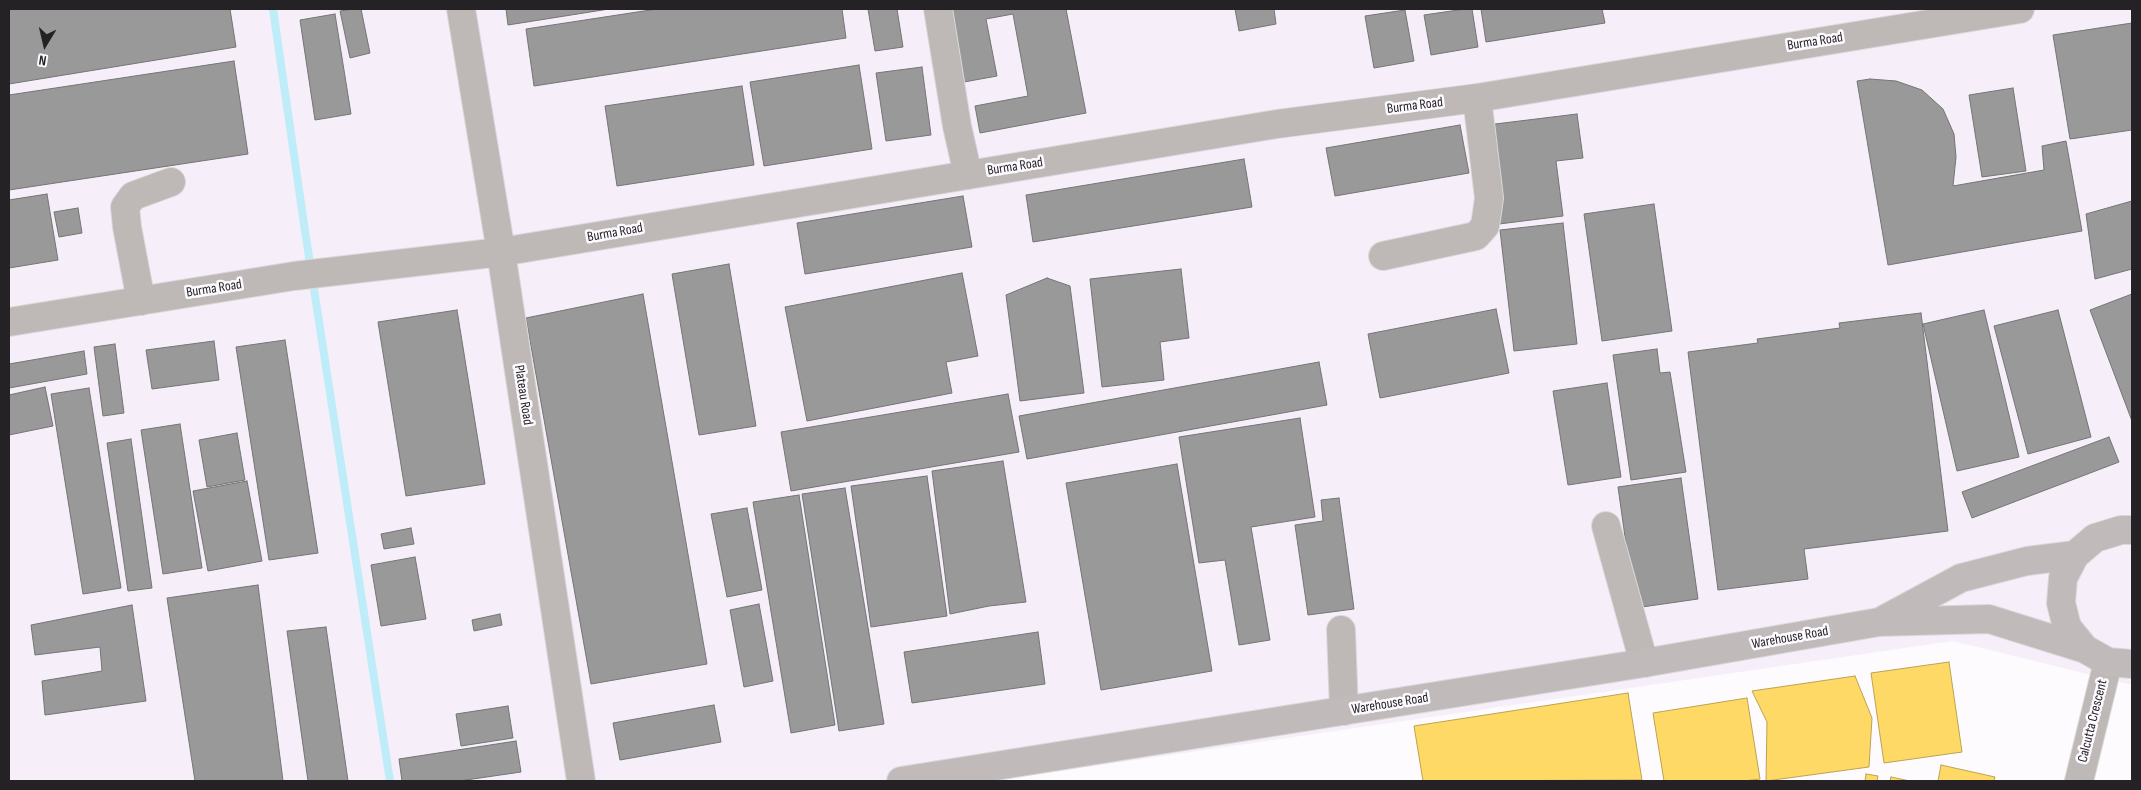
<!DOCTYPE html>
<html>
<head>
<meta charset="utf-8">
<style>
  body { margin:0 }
  #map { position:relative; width:2141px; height:790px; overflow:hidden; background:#fdfbfe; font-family:"Sofia Sans Condensed",sans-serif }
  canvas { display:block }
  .frame { position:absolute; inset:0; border:10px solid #242225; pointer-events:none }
  .north { position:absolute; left:20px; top:20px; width:50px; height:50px; -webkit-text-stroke:4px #fdfaff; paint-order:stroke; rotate:189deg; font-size:14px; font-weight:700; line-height:20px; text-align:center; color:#242225 }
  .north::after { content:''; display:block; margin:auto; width:18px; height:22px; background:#242225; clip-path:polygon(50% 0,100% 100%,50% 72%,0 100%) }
</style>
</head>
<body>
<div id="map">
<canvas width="2141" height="790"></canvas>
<div class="frame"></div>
<div class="north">N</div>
</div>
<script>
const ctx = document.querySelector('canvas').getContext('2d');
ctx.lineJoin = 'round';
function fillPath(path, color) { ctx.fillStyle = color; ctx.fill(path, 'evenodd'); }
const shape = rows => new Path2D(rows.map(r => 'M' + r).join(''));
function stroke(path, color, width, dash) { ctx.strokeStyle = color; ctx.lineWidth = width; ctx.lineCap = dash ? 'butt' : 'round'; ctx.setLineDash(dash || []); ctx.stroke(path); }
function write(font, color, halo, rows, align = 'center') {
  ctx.font = font + ' "Sofia Sans Condensed",sans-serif'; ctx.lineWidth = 5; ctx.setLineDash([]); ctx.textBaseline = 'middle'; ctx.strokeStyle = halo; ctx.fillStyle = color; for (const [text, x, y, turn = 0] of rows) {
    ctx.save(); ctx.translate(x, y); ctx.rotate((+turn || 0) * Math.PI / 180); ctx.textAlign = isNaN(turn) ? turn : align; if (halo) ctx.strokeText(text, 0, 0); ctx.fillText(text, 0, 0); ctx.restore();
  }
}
const built = shape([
  [9,9,2132,9,2132,685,1953,641,992,781,9,781]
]);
const homes = shape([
  [1949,662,1962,752,1884,763,1871,673,1949,662],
  [1855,676,1872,718,1869,767,1766,781,1767,722,1752,691,1855,676],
  [1628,693,1642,780,1423,781,1414,726,1628,693],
  [1747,698,1760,779,1744,781,1664,781,1653,713,1747,698],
  [1941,765,1995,777,1994,781,1938,781,1941,765],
  [1866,774,1878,776,1877,781,1865,781,1866,774],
  [1891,777,1910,781,1890,781,1891,777]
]);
const industry = shape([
  [14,9,230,9,236,47,9,84,9,10,14,9],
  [354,9,361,9,370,53,350,58,340,11,354,9],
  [506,9,609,9,508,25,506,9],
  [657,9,842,9,846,38,534,86,526,29,657,9],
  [868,9,897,9,903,47,875,51,868,9],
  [949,9,1066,9,1086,113,980,133,975,106,1028,96,1013,14,986,19,997,76,964,82,949,9],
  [1235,9,1274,9,1276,24,1239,31,1235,9],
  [1465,9,1472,9,1478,47,1431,55,1424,15,1465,9],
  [1481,9,1602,9,1605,23,1486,42,1481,9],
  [1405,10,1414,61,1374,68,1365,16,1405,10],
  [335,14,351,114,315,120,300,20,335,14],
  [2132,23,2132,130,2070,139,2053,35,2132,23],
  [234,61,248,154,9,190,9,95,234,61],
  [859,65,872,149,764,166,750,82,859,65],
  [922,67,931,135,886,141,876,73,922,67],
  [1870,79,1896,81,1922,90,1943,109,1954,134,1956,157,1953,186,2044,170,2042,146,2066,141,2082,231,1888,265,1857,81,1870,79],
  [742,86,754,165,617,186,605,106,742,86],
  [2013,88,2026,171,1982,177,1969,95,2013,88],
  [1577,114,1583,158,1556,161,1563,216,1499,224,1487,125,1577,114],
  [1460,125,1469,173,1335,196,1326,148,1460,125],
  [1244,159,1252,207,1033,242,1026,195,1244,159],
  [47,194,58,260,9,268,9,200,47,194],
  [963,196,972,247,805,274,797,223,963,196],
  [2132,201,2132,269,2095,279,2086,214,2132,201],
  [1654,204,1672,331,1602,341,1584,214,1654,204],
  [78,208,82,233,59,237,54,212,78,208],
  [1563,223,1577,344,1514,351,1500,230,1563,223],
  [729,264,756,426,699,435,672,274,729,264],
  [1181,269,1189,338,1160,342,1164,380,1102,387,1090,279,1181,269],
  [962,273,978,356,946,362,952,393,807,421,785,307,962,273],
  [1047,278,1070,286,1084,393,1020,401,1006,295,1047,278],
  [643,294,707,664,591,684,526,318,643,294],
  [2132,294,2132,421,2090,310,2132,294],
  [1496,309,1509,373,1380,398,1368,334,1496,309],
  [457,310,485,484,406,496,378,322,457,310],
  [1984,310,2019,457,1957,471,1923,324,1984,310],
  [2058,310,2091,437,2028,454,1994,326,2058,310],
  [1921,313,1948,531,1804,549,1808,579,1718,590,1688,352,1758,343,1757,339,1840,328,1839,323,1921,313],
  [285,340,318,553,269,560,236,347,285,340],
  [214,341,219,380,152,389,146,350,214,341],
  [115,344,124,413,103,416,94,347,115,344],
  [1657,349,1660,373,1670,372,1686,472,1631,480,1613,355,1657,349],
  [84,351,87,374,9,388,9,364,84,351],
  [1319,362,1327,405,1027,459,1019,416,1319,362],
  [1607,383,1621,477,1568,485,1553,391,1607,383],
  [45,387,53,426,9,435,9,395,45,387],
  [89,388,121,588,83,594,51,394,89,388],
  [1008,394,1019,452,791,491,781,432,1008,394],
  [1300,418,1315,517,1251,527,1270,640,1239,645,1225,560,1199,563,1179,437,1300,418],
  [180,424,202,568,163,574,141,430,180,424],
  [237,433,245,480,207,487,199,440,237,433],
  [2109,437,2119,462,1972,518,1962,492,2109,437],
  [131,439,152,588,128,591,107,443,131,439],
  [1003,461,1026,602,989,606,950,614,932,471,1003,461],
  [1177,464,1212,671,1101,690,1066,483,1177,464],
  [927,476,947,616,871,627,851,486,927,476],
  [1681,478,1698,599,1635,608,1618,487,1681,478],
  [247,481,262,561,208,571,193,491,247,481],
  [845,488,884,724,839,731,802,494,845,488],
  [799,495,835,725,791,733,753,502,799,495],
  [1339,498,1354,609,1308,615,1295,525,1323,521,1321,500,1339,498],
  [747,508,762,590,727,597,711,514,747,508],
  [411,528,414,544,384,549,381,534,411,528],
  [415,557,426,619,381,626,371,565,415,557],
  [258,585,283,781,195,781,167,598,258,585],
  [759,604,773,681,744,687,730,610,759,604],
  [132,605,146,701,45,715,42,681,102,671,100,647,35,655,31,625,132,605],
  [500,614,502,625,474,631,472,620,500,614],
  [326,627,348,781,308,781,287,631,326,627],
  [1038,632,1045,684,912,703,904,652,1038,632],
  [714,705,721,742,620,760,613,723,714,705],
  [508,706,513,738,461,746,456,714,508,706],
  [516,741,521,772,459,781,402,781,399,759,516,741]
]);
const stream = shape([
  [273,9,305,231,390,781]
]);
const minor = shape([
  [461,9,501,252,581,781],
  [938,9,957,126,968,175],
  [1383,256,1476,236,1485,226,1489,198,1477,98],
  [141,301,127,227,125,207,133,196,171,182],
  [9,322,294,276,501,252,1277,124,1477,98,2020,9],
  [1606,526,1644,663],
  [1341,630,1344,711],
  [2079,781,2108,662]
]);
const major = shape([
  [2132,530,2121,530,2095,538,2075,555,2063,578,2061,603,2067,627,2085,649,2108,662,2132,664],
  [1885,619,1961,578,2027,561,2075,555],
  [901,781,1644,663,1879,622,1989,619,2085,649]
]);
const streetNames = [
  ["Burma Road",1815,42,-9],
  ["Burma Road",1415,106,-7],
  ["Burma Road",1015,167,-9],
  ["Burma Road",615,233,-10],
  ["Burma Road",214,289,-9],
  ["Plateau Road",523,395,81],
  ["Warehouse Road",1790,638,-10],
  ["Warehouse Road",1390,704,-9],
  ["Calcutta Crescent",2093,721,-76]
];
fillPath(built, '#f6eff9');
fillPath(homes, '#ffd966');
stroke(homes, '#bda252', 1);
fillPath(industry, '#999');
stroke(industry, '#767576', 1);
stroke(stream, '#beecf8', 8);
stroke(minor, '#dad9da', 30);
stroke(major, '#dad9da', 30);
stroke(minor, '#beb8b7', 28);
stroke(major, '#c1baba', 28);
write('14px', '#242225', '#fdfaff', streetNames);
</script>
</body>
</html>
